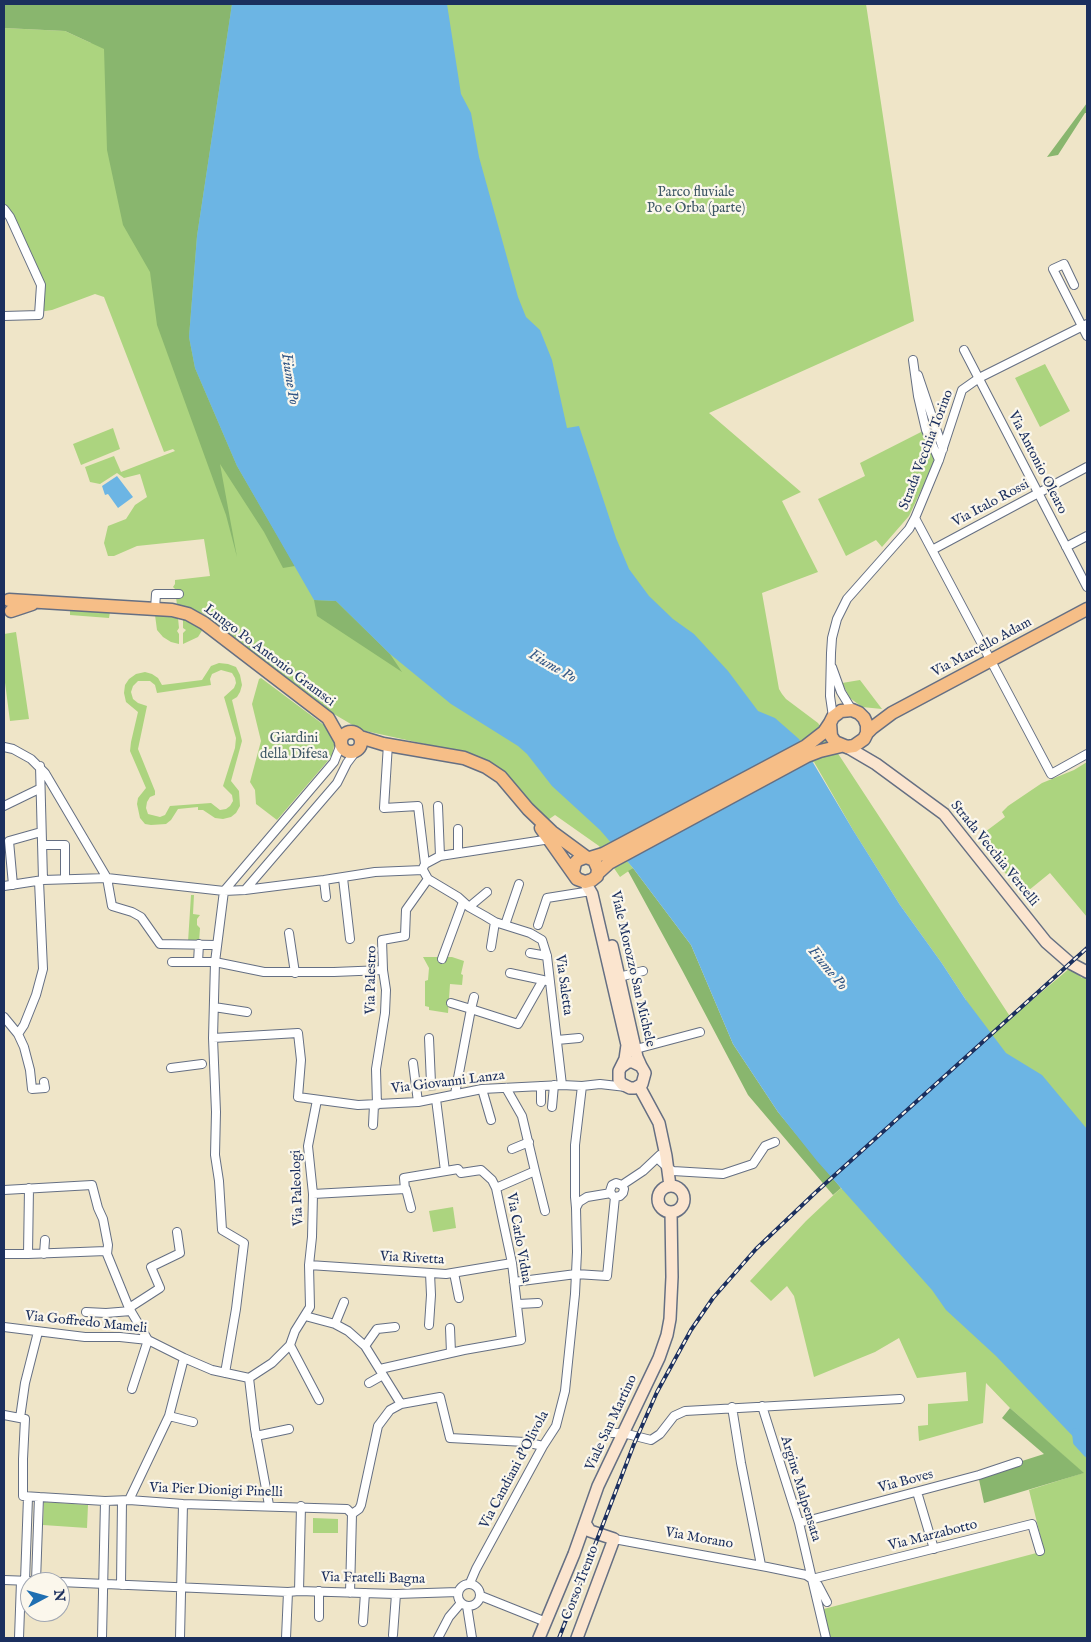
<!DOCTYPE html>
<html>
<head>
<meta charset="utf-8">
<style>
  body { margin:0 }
  #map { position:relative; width:1091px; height:1642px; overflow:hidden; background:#efe5c8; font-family:"IM FELL English",serif }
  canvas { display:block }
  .frame { position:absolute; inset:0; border:5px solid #1b2f5e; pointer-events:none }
  .north { position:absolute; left:20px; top:1572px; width:50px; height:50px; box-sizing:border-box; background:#fbf7ec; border:1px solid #a1a7b3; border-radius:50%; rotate:84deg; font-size:14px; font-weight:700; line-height:20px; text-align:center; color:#1b2f5e }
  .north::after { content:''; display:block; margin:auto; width:18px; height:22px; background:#1f6fb2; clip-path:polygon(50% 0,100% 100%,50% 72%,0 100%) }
</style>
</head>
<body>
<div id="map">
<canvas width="1091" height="1642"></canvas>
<div class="frame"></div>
<div class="north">N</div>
</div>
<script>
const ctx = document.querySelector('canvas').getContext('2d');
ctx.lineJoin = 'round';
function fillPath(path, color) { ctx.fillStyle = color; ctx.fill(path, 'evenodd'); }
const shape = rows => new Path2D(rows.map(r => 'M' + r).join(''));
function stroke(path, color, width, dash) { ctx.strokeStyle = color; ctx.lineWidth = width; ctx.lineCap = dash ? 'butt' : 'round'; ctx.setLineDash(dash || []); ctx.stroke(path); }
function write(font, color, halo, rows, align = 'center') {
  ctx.font = font + ' "IM FELL English",serif'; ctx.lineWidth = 4.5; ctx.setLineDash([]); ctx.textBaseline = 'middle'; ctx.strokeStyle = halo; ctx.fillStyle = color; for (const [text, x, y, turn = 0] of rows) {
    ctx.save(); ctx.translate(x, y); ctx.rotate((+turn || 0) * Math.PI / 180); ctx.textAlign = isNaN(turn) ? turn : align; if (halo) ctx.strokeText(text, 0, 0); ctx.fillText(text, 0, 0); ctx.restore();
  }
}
const green = shape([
  [118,4,866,4,914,321,709,413,801,492,782,501,818,572,762,593,779,689,782,694,786,699,818,723,1011,1018,1070,968,1082,978,1087,974,1087,1638,828,1638,820,1610,1044,1551,1029,1490,1083,1473,1010,1408,986,1383,983,1423,919,1441,918,1426,928,1425,928,1404,968,1401,966,1372,917,1378,899,1338,875,1352,814,1377,794,1296,787,1286,771,1301,750,1281,806,1221,841,1188,842,1189,966,1000,941,962,900,905,853,830,814,762,610,841,633,868,620,877,599,846,555,815,545,822,466,753,361,730,322,707,251,653,204,614,177,605,175,589,173,587,175,584,175,580,210,576,204,539,137,546,114,556,108,556,104,543,108,526,126,519,135,505,147,497,140,474,124,478,117,473,100,484,90,482,85,467,114,456,121,472,175,451,173,449,164,452,104,297,95,294,52,310,39,312,42,286,4,208,4,28,65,31,91,43],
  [1045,364,1070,411,1040,427,1015,378],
  [113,428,120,449,81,465,73,444],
  [925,430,935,461,909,516,882,547,876,540,846,556,818,499,865,476,860,463],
  [70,610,110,612,109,618,70,615],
  [155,615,178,618,179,628,177,631,179,634,179,644,171,642,163,637,157,630],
  [183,619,203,629,198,637,183,644,183,633,186,630,183,628],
  [16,632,29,719,10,721,4,675,4,634],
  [219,663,228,664,236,667,240,675,242,685,240,692,237,697,232,700,242,741,231,781,239,791,240,806,236,813,231,817,223,819,215,818,203,810,198,810,198,807,178,809,171,820,166,824,151,825,145,824,140,818,137,804,138,798,146,788,130,751,131,742,138,712,126,702,124,693,125,685,129,679,136,674,145,672,152,674,158,678,162,685,202,680,211,666],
  [221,670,232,673,235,678,236,683,234,688,224,697,236,738,235,748,223,786,232,795,233,801,230,806,226,809,220,810,211,803,170,806,165,815,160,817,148,814,146,808,147,802,150,797,155,795,155,791,138,749,147,706,138,703,133,699,131,692,133,686,138,681,150,681,155,685,157,693,211,685,210,679,212,674],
  [261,678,332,731,335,741,332,756,277,820,256,804,255,790,250,782,261,741,252,704,259,679],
  [860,680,882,709,862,707,850,698,842,683],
  [1087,762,1087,917,1050,873,1023,895,977,838,1005,817,1002,812,1008,806,1042,783,1074,770],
  [191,895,194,895,193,914,200,915,197,919,197,925,200,928,199,942,188,942],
  [423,957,452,957,464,961,461,974,463,975,462,985,450,984,448,1013,429,1010,429,1007,425,1006,425,981,428,980,429,968],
  [453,1207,456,1228,433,1232,429,1211],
  [44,1502,88,1505,87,1528,43,1525],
  [313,1518,338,1519,338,1533,313,1533]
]);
const forest = shape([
  [4,4,232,4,197,236,189,337,195,368,237,466,295,566,283,568,264,532,220,464,237,557,226,515,157,325,150,272,123,225,107,150,104,49,65,31,4,28],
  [1087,103,1087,113,1085,113,1058,155,1047,157],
  [314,600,336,601,390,654,402,672,317,616],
  [633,868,691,945,733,1044,778,1112,841,1188,833,1195,748,1095,682,970,628,871],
  [1010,1408,1084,1473,984,1503,978,1475,1044,1454,1002,1418]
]);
const water = shape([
  [232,4,447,4,461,94,471,113,479,157,518,297,526,317,540,330,552,360,567,428,579,426,616,538,629,569,649,596,673,619,694,634,728,671,758,711,775,718,799,739,853,830,900,905,941,962,966,1000,1006,1053,1042,1075,1087,1129,1087,1451,996,1356,946,1310,932,1290,817,1161,778,1112,733,1044,691,945,633,868,600,830,552,786,527,754,518,746,451,704,390,654,336,601,314,600,237,466,195,368,189,337,197,236],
  [117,476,133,497,118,508,108,494,105,495,102,486]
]);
const canal = shape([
  [1076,1432,1077,1442,1087,1453]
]);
const streetTunnel = shape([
  [431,1083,432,1094]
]);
const street = shape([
  [4,209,10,217,41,285,39,315,4,316],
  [1074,285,1064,264,1053,269,1087,336],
  [964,350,1087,587],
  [913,360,918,396,926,430,939,460],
  [918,375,943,449],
  [915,518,1051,774,1087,754],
  [1066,547,1087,536],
  [932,550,1087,467],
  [155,609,156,594,179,594],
  [832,667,841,692,852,710],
  [833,717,830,696,831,653,832,638,837,619,847,599,909,529,915,518,939,460,962,390,979,378,1087,324],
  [388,744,384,808,418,806,425,864],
  [4,747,13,749,31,759,45,773,107,878,112,906,132,912,141,917,160,944,216,945],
  [40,766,43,880],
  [4,806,39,789],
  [438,806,440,856],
  [42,845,65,845,65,878],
  [458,852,458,829],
  [423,868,425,864,440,856,544,840],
  [423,870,428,879,458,897,469,907,485,916,495,922,530,933,542,940,547,956,562,1085],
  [343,878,350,939],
  [324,880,326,897],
  [13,885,9,841,41,832],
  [4,886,43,880,107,878,224,891,245,890,324,880,375,872,423,870],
  [245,890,337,783,347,763,356,751],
  [224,891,215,962,213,1038,216,1112,215,1155,219,1181,222,1230,244,1243,236,1309,225,1373],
  [224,891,334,762,341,744],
  [469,907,487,892],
  [505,925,519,884],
  [538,925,547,898,591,891],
  [289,933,295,973],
  [491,947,495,922],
  [530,953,547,956],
  [442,959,463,902],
  [172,962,215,962,264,972,334,972,383,970],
  [198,962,199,944],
  [510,973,543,980],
  [619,977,643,971],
  [451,1003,471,1009,474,997],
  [214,1007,247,1012],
  [4,1017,18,1034,24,1047,30,1070,32,1089,45,1088,44,1082],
  [18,1034,24,1025,36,995,43,969,39,881],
  [213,1038,298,1033,301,1060,298,1097,358,1105,418,1102,482,1089,562,1085,582,1086,600,1084,626,1087],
  [429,1038,431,1083],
  [557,1040,579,1038],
  [636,1049,700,1032],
  [413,1063,418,1102],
  [171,1068,202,1064],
  [482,1089,491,1120],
  [455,1094,471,1009,518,1024,543,980,550,982],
  [436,1099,445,1171],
  [541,1102,541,1086],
  [377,1105,376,1069,385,1013,386,990,383,970,382,940,405,936,406,910,428,879],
  [552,1107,554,1085],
  [373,1125,374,1105],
  [512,1149,529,1142],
  [657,1158,668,1168,673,1171,723,1174,753,1164,765,1146,775,1142],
  [535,1171,545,1211],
  [622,1185,643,1171,660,1155],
  [496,1188,535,1171,522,1116,506,1088],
  [405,1189,406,1189,411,1208],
  [4,1190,92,1185,98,1208,103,1219,108,1245,107,1254,129,1308,148,1340,132,1389],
  [313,1194,405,1189,404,1178,458,1169,461,1173,481,1170,492,1180,496,1188,512,1263,521,1340,464,1350,380,1369],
  [612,1195,610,1191,612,1185,616,1183,622,1185],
  [615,1197,620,1196,623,1193,624,1189,622,1185],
  [576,1208,575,1197,575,1145,582,1086],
  [4,1254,28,1254,106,1251],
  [28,1254,29,1188],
  [44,1254,45,1240],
  [309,1265,446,1274,512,1263],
  [454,1273,459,1298],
  [514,1282,576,1274,607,1276,615,1197],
  [518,1304,538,1303],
  [129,1308,160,1288,151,1267,180,1253,177,1232],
  [86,1312,106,1313,131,1311],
  [305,1316,335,1324,348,1331,365,1346,401,1404],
  [335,1324,344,1302],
  [429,1325,431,1295,430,1273],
  [4,1327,85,1337,120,1337,148,1340,184,1358,212,1370,249,1378],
  [450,1328,451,1353],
  [290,1345,319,1400],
  [365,1346,377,1329,395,1327],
  [249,1378,272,1363,290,1345,295,1331,310,1307,309,1265,312,1237,313,1194,308,1146,317,1100],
  [249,1378,255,1429,269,1505],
  [369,1383,383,1375],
  [762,1406,799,1523,812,1579,818,1585,827,1602],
  [732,1407,741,1463,761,1565],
  [4,1415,25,1419,23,1459,23,1496,39,1497],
  [169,1416,193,1422],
  [20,1418,25,1383,38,1332],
  [612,1433,623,1433,651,1440,660,1434,674,1416,685,1411,900,1399],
  [256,1436,289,1429],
  [917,1492,934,1549],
  [129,1500,169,1416,184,1358],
  [352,1514,359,1509,361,1505,378,1426,390,1410,401,1404,440,1397,450,1438,525,1442,543,1446],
  [799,1523,979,1475,1018,1462],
  [614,1539,767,1567,806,1575,812,1579],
  [812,1579,1032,1524,1040,1551],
  [812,1579,826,1638],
  [4,1580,59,1582],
  [25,1581,28,1497],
  [36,1581,39,1497,105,1501],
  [60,1582,288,1592,299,1591,396,1594,458,1592],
  [470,1583,476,1569,543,1446,556,1426,565,1391,575,1294,577,1252,576,1208,579,1202,587,1197,611,1193],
  '458 1595a11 11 0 1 1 22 0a11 11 0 1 1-22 0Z',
  [121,1585,122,1501],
  [299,1591,301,1506],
  [319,1591,319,1617],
  [481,1596,546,1622],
  [467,1606,472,1638],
  [363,1622,365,1593],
  [393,1635,396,1594],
  [19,1638,21,1581],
  [102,1638,105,1501,129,1500,183,1504,347,1509,352,1514,350,1593],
  [180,1638,183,1504],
  [286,1638,288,1592],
  [438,1638,449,1617,461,1603]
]);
const secondary = shape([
  [847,747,876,764,944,814,1046,942,1070,963,1087,972],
  [585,882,592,894,627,1045,625,1059,619,1071,619,1080,622,1084,630,1088,635,1088,642,1084,645,1073,641,1066,633,1062,628,1062,621,1067],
  [612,946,637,1057,641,1066],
  [639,1086,659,1123,666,1156,670,1186],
  '658 1199a13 13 0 1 1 26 0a13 13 0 1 1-26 0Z',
  [539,1638,574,1554,598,1486,659,1358,667,1335,670,1319,672,1277,671,1212],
  [577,1638,614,1539,590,1531,585,1523]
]);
const primary = shape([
  [9,600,172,610,188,614,204,623,328,718,341,741],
  [11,611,32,604],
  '341 742a10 10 0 1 1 20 0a10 10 0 1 1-20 0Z',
  [867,733,867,725,864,718,859,713,852,710,841,711,833,717,830,723,831,736,835,742,847,747,854,746,864,739,867,733,872,728,892,713,1087,609],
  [360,737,383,744,464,758,486,767,501,777,528,809,552,832,586,857],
  [541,828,577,879,585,882,592,880,597,876,598,869,594,860,586,857,578,860,575,863,573,872],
  [590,858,603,854,806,746,824,732,830,723],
  [598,873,609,863,807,756,820,751,841,746]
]);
const rail = shape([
  [559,1638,634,1444,657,1392,691,1330,713,1298,756,1249,816,1192,1087,948]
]);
const parkNames = [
  ["Parco fluviale",696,193],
  ["Po e Orba (parte)",696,209],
  ["Giardini",294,739],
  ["della Difesa",294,755]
];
const streetNames = [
  ["Strada Vecchia Torino",927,450,-69],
  ["Via Antonio Olearo",1037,463,63],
  ["Via Italo Rossi",991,504,-28],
  ["Via Marcello Adam",982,648,-28],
  ["Lungo Po Antonio Gramsci",269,656,37],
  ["Strada Vecchia Vercelli",994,854,51],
  ["Viale Morozzo San Michele",632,969,77],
  ["Via Palestro",372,980,-89],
  ["Via Saletta",563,985,82],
  ["Via Giovanni Lanza",448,1083,-7],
  ["Via Paleologi",298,1188,-92],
  ["Via Carlo Vidua",518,1238,80],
  ["Via Rivetta",412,1259,3],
  ["Via Goffredo Mameli",86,1323,6],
  ["Viale San Martino",612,1423,-65],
  ["Via Candiani d'Olivola",515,1470,-62],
  ["Via Boves",906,1482,-15],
  ["Argine Malpensata",800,1489,73],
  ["Via Pier Dionigi Pinelli",216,1491,2],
  ["Via Marzabotto",933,1536,-14],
  ["Via Morano",699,1539,10],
  ["Via Fratelli Bagna",373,1579,1],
  ["Corso Trento",581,1583,-69]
];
const waterNames = [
  ["Fiume Po",289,379,81],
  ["Fiume Po",552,667,30],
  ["Fiume Po",827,969,50]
];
fillPath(green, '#acd47f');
fillPath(forest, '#89b66e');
fillPath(water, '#6cb5e4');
stroke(canal, '#6cb5e4', 8);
stroke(streetTunnel, '#c5c1b3', 8, [8, 4]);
stroke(street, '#656f83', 10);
stroke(secondary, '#656f83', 14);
stroke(primary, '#656f83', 15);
stroke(street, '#fff', 8);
stroke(secondary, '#fbe5cf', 11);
stroke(primary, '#f6be87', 12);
stroke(rail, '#1b2f5e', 4);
stroke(rail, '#fbf7ec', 2, [5.5]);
write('14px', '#3f5866', '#fbf7ec', parkNames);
write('14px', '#1b2f5e', '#fbf7ec', streetNames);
write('italic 15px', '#335786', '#fbf7ec', waterNames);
</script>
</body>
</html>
